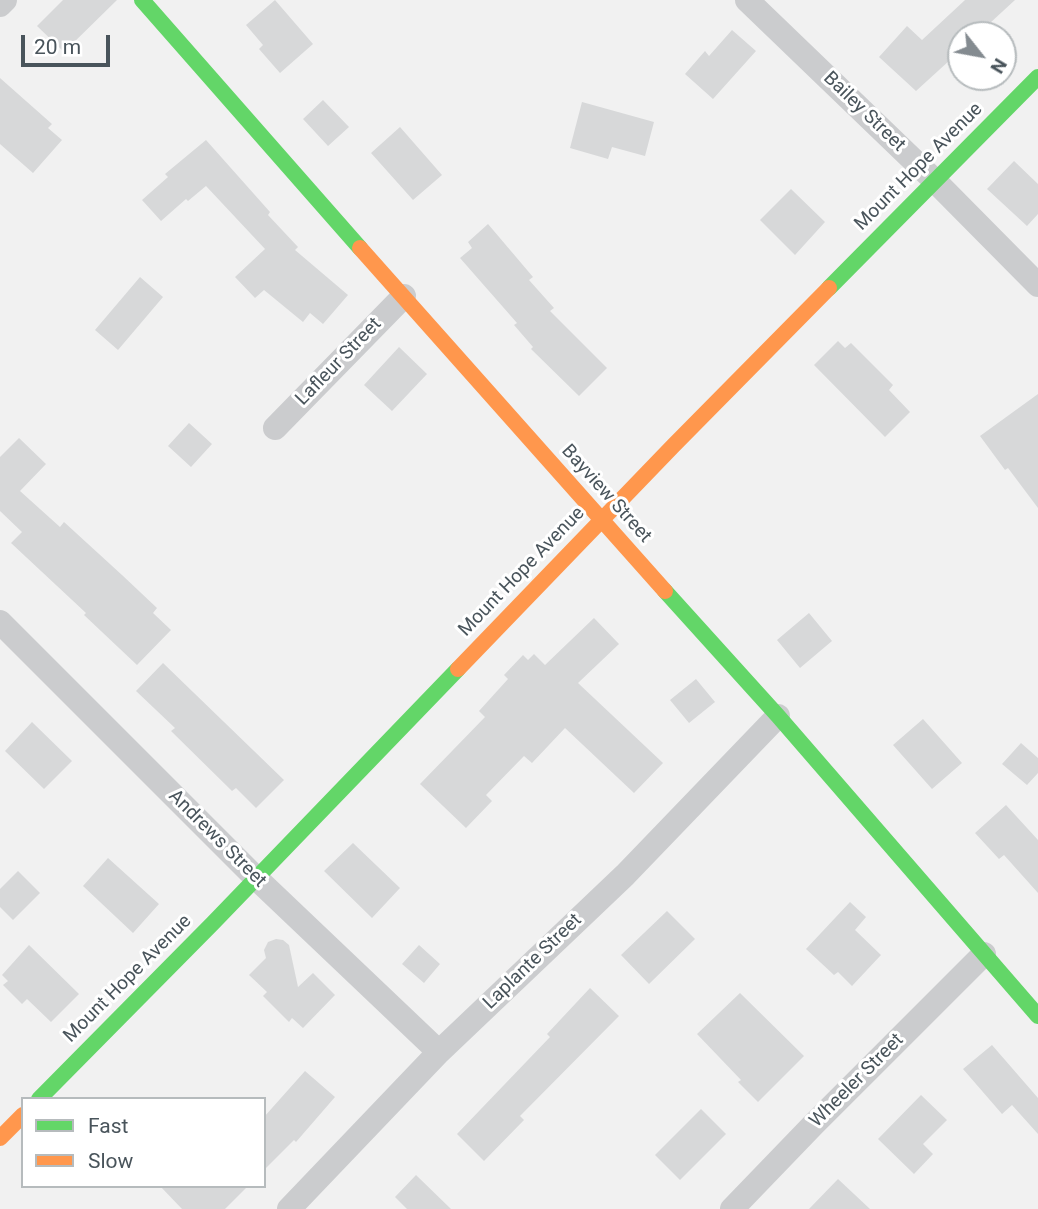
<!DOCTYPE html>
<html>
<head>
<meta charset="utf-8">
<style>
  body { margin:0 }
  #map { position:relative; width:1038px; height:1209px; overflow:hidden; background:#f1f1f1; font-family:Roboto,sans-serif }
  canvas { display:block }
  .legend { position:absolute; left:21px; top:1097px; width:245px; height:91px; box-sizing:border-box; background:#fff; border:2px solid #b6bbbd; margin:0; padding:9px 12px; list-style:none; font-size:21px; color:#49545b }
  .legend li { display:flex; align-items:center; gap:14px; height:35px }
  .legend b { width:35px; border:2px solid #b6bbbd }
  .north { position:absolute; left:947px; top:21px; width:70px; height:70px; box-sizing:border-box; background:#fff; border:2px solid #b6bbbd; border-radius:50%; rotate:121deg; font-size:19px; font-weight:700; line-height:28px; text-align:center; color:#49545b }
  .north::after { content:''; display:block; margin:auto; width:24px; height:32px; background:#848b90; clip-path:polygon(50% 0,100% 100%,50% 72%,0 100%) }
  .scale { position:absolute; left:21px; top:35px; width:89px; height:32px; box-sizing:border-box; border:4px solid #49545b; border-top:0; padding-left:9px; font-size:21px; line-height:24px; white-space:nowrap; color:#49545b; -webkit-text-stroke:5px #fff; paint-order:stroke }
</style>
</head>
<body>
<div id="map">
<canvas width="1038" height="1209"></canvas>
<ul class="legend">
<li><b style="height:9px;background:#63d668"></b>Fast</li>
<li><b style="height:9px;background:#ff974d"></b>Slow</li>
</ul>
<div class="north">N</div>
<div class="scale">20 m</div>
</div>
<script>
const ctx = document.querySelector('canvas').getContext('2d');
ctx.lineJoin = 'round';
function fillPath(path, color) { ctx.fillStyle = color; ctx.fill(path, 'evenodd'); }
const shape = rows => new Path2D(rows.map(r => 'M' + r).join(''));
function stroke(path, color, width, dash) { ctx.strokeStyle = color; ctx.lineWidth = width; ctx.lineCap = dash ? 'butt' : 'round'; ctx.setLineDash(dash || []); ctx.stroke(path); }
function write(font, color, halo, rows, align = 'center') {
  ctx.font = font + ' Roboto,sans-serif'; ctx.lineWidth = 6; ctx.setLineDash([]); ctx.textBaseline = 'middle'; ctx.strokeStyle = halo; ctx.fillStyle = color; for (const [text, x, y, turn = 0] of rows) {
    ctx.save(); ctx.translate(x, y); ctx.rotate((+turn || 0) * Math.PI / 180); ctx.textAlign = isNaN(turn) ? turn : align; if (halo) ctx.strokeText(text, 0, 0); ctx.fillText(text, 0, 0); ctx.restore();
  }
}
const building = shape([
  [63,0,117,0,64,52,37,26],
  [275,0,313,44,280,73,259,49,263,45,246,25],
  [965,0,1015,0,977,35,961,35,961,50,916,91,879,57,907,26,922,40],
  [732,30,756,51,713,99,685,74,705,51,709,56],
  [0,78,52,124,48,128,62,140,33,173,0,144],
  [323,100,349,127,328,146,303,119],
  [582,102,654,122,645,156,612,147,608,159,570,148],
  [400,127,442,175,413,200,371,153],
  [206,140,270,212,268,215,298,247,295,250,348,295,323,324,310,313,303,322,264,290,255,298,235,277,265,249,206,186,188,201,186,199,161,221,142,200,168,177,165,174],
  [1014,161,1038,184,1038,214,1027,226,987,189],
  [791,189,825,222,795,255,760,220],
  [488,224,533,277,529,280,554,308,550,311,607,368,579,396,531,349,533,347,514,325,517,323,460,258,472,248,468,242],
  [140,277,163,297,118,350,95,330],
  [838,341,845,348,851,343,893,385,889,390,910,412,885,437,814,365],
  [399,347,427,374,392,411,364,385],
  [1038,394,1038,508,1008,468,1005,470,980,436],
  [189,423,212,444,191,467,168,446],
  [19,438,46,464,20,491,60,527,64,522,122,575,157,608,153,613,171,630,137,665,84,615,86,613,11,543,22,532,0,511,0,457],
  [809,613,832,641,800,668,777,640],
  [594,618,619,644,578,683,663,763,634,793,565,728,532,763,524,756,486,795,492,801,466,828,420,784,485,717,479,711,508,679,504,675,523,655,528,660,534,654,545,665],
  [163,663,284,780,256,808,236,788,232,791,171,731,175,728,136,691],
  [696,679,715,702,689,723,670,700],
  [923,719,962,763,932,789,893,745],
  [32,722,72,761,44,789,5,751],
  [1021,743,1038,758,1038,773,1027,785,1002,764],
  [1006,805,1038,840,1038,893,1004,855,999,859,975,833],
  [353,843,400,888,372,918,324,871],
  [108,858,159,904,133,933,83,886],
  [18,871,40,893,13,920,0,907,0,889],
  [850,902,866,917,855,930,881,955,852,986,838,972,834,975,806,949],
  [667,911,695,939,649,984,621,955],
  [276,939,283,940,289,945,298,987,313,973,335,995,303,1028,292,1018,289,1022,263,996,267,992,249,975,266,958,264,950,268,942],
  [29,945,79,994,51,1022,27,999,22,1004,3,985,8,981,2,975],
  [419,945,440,964,424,983,402,964],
  [590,988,619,1016,520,1116,524,1120,484,1161,457,1134,550,1037,547,1034],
  [740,993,804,1056,758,1102,738,1082,741,1080,697,1034],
  [992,1045,1038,1098,1038,1134,1012,1105,1002,1114,963,1069],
  [305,1071,335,1097,296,1142,294,1140,264,1170,264,1117],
  [921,1095,947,1120,923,1144,933,1154,914,1174,878,1139],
  [701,1109,726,1134,680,1180,655,1155],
  [416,1175,451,1209,407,1209,395,1197],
  [838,1179,870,1209,809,1209],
  [160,1186,248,1186,225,1209,182,1209]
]);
const street = shape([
  [747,0,935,181,1038,285],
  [0,5,5,0],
  [275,428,404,296],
  [0,622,256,878,439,1052],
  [289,1209,439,1052,625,875,778,716],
  [732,1209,813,1125,984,954]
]);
const fast = shape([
  [142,0,360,248],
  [829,288,1038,77],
  [665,591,778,716,1038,1016],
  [39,1099,213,923,458,669]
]);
const slow = shape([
  [360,248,665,591],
  [458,669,673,446,829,288],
  [0,1138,23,1115]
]);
const streetNames = [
  ["Bailey Street",864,112,44],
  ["Mount Hope Avenue",919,167,-45],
  ["Lafleur Street",339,362,-46],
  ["Bayview Street",606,494,48],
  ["Mount Hope Avenue",522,572,-46],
  ["Andrews Street",217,839,45],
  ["Laplante Street",533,962,-44],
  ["Mount Hope Avenue",128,979,-45],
  ["Wheeler Street",857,1081,-45]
];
fillPath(building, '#d7d8d9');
stroke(street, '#cbccce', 24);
stroke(fast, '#63d668', 16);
stroke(slow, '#ff974d', 16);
write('19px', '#49545b', '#fff', streetNames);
</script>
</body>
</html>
